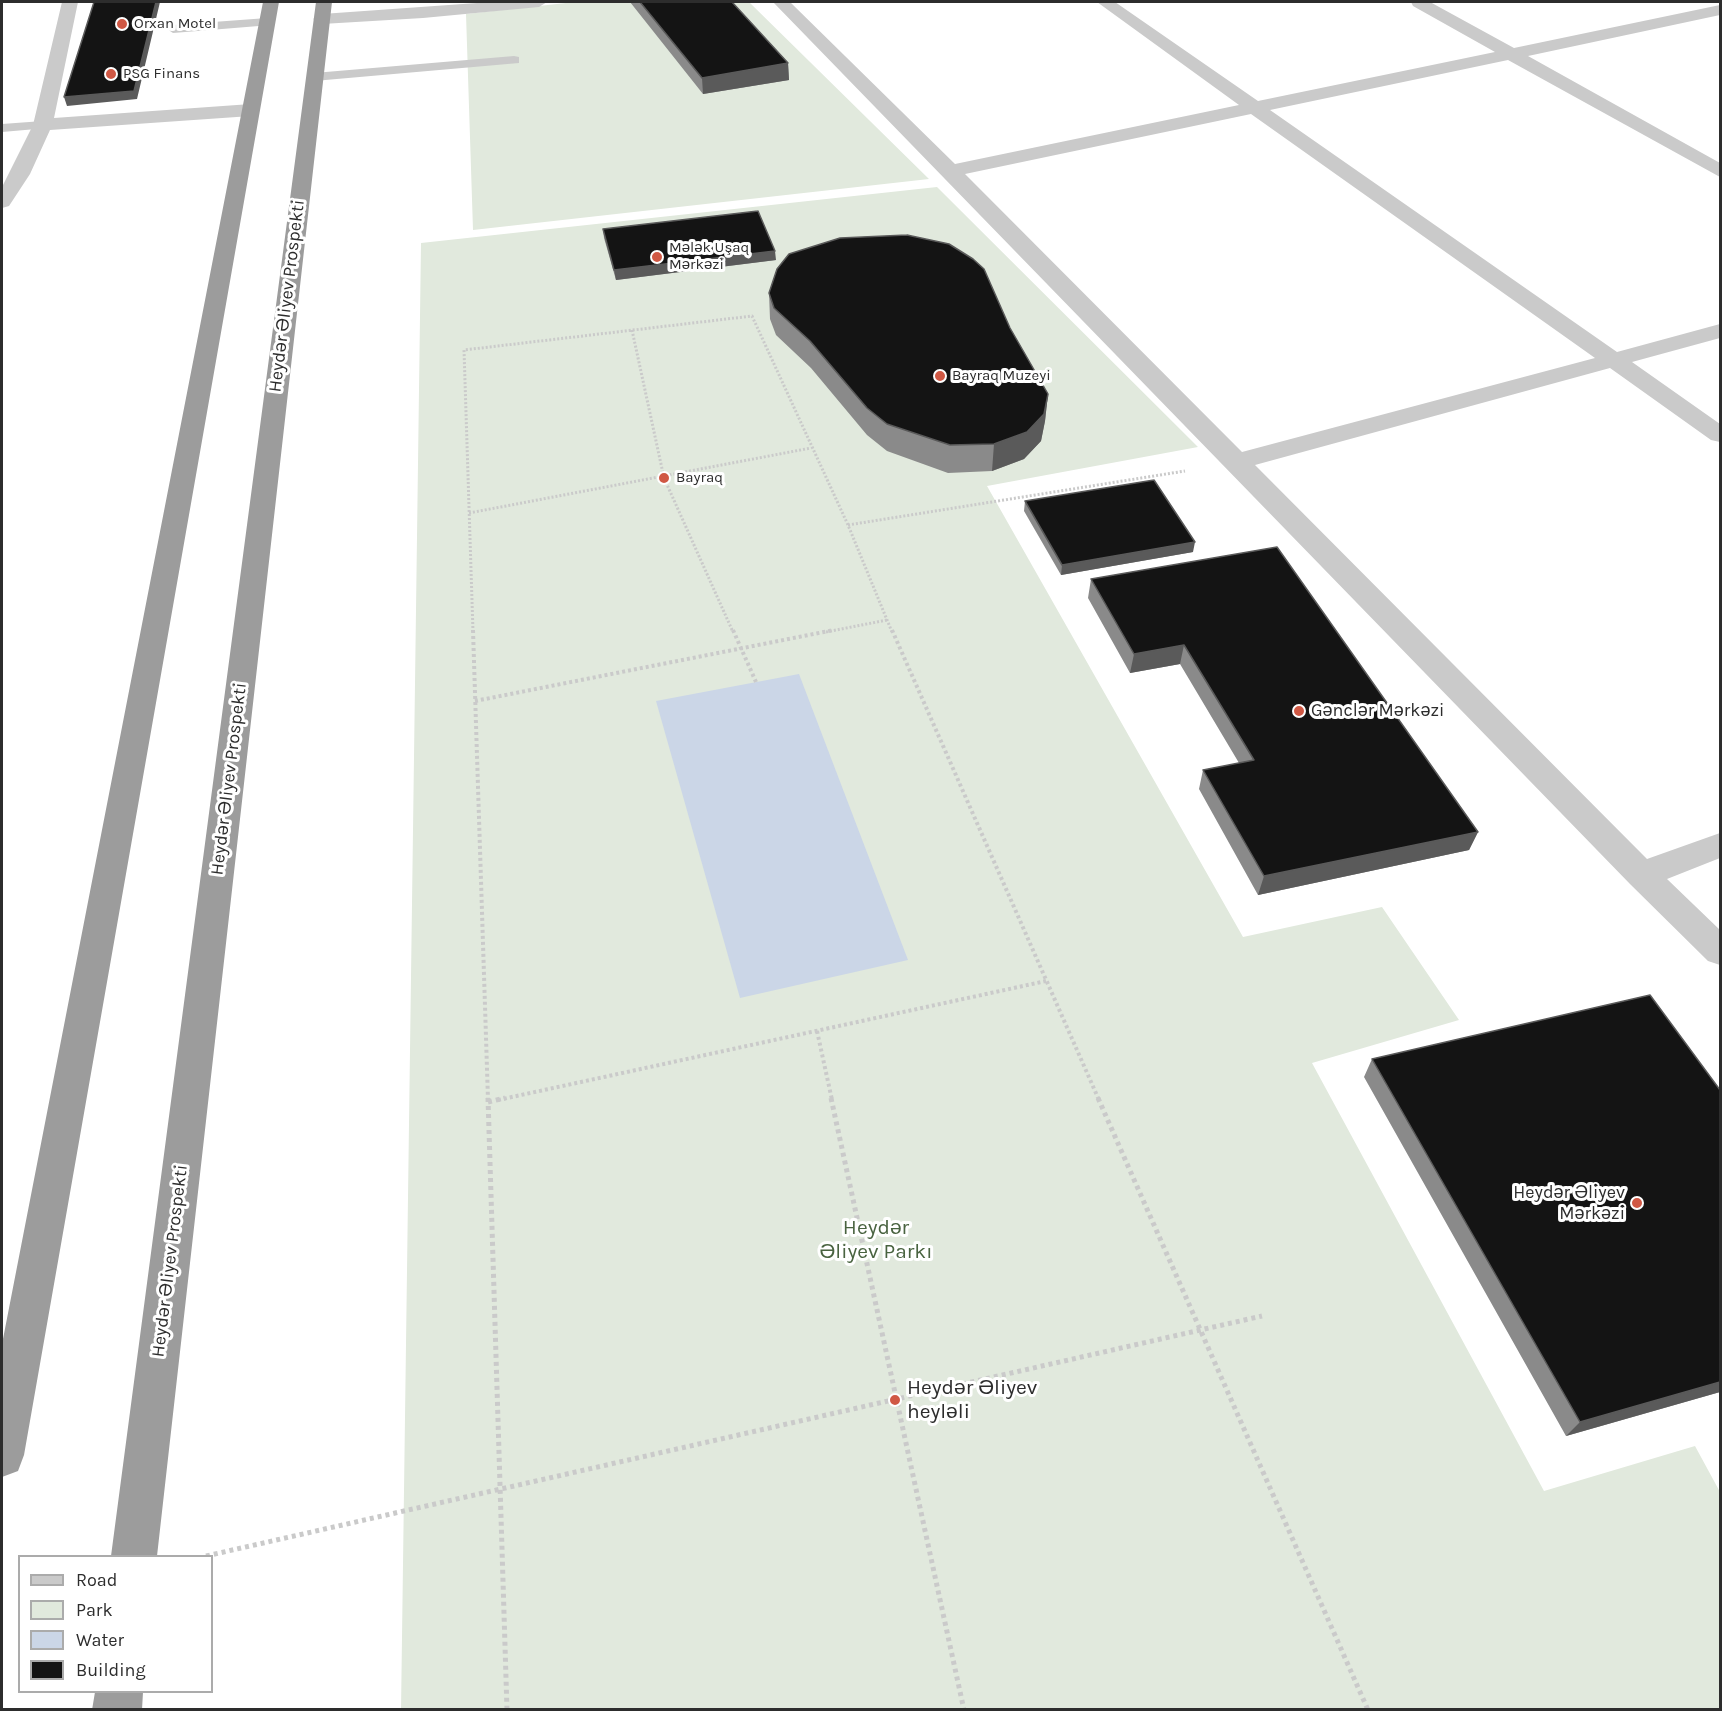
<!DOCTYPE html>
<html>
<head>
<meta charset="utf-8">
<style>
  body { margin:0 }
  #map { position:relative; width:1722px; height:1711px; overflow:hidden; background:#fff; font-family:Karla,sans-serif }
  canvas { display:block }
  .frame { position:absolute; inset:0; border:3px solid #2d2d2d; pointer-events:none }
  .legend { position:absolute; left:18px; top:1555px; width:195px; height:138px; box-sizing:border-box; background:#fff; border:2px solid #ababab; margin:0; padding:8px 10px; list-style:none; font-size:18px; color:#2d2d2d }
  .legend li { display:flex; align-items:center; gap:12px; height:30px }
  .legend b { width:30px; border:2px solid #ababab }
</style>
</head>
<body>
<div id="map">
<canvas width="1722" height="1711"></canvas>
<div class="frame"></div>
<ul class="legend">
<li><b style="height:8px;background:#cacaca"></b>Road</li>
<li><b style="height:16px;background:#e1e9dd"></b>Park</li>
<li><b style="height:16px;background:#cbd6e7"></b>Water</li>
<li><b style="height:16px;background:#141414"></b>Building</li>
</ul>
</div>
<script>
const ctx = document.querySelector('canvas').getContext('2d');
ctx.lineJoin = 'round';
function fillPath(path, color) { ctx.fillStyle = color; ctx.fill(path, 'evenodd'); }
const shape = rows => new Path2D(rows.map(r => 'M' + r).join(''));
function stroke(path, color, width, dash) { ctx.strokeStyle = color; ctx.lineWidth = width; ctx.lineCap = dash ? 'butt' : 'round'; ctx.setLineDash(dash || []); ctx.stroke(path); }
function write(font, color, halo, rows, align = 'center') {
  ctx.font = font + ' Karla,sans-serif'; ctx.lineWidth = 6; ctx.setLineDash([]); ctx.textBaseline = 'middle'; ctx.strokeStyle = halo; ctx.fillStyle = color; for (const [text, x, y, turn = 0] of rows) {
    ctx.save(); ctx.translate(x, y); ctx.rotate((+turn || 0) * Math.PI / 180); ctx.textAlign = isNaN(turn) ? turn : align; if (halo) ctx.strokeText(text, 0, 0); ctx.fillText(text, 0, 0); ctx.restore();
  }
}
const green = shape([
  [575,2,749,2,929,179,473,230,466,14],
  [937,187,1198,447,987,486,1243,937,1382,907,1459,1020,1312,1063,1544,1491,1695,1446,1720,1492,1720,1709,401,1710,421,243]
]);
const water = shape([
  [799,674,908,960,740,998,656,701]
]);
const pathFar2 = shape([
  [632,330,664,478,733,632],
  [469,513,811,448],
  [848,525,1185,471],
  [473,632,464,350,752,316,848,525,892,632],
  [826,632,887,620]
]);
const pathFar1 = shape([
  [473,630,488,1100],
  [733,630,756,682],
  [892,630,1099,1100],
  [475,701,834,630],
  [817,1031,832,1100],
  [498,1100,1046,981]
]);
const path = shape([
  [488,1098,507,1710],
  [831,1098,964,1710],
  [1098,1098,1368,1710],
  [488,1102,505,1098],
  [206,1556,1262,1316]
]);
const service = shape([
  [267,18,273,22,271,25,173,33,167,29,173,25,267,18],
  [514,56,519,57,519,63,314,81,307,77,314,73,514,56],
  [43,121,50,125,48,128,2,132,2,124,43,121]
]);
const minor = shape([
  [62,2,78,2,54,118,251,104,260,110,251,116,50,130,30,174,9,206,2,208,2,187,33,125,62,2],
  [491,2,547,2,539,7,423,18,322,24,313,19,322,14,491,2],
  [773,2,790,2,955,164,1239,105,1097,2,1115,2,1258,101,1495,52,1413,6,1411,2,1430,2,1514,48,1720,5,1720,15,1528,56,1720,163,1720,177,1508,60,1270,110,1617,352,1720,324,1720,338,1632,362,1720,424,1720,442,1711,440,1610,368,1255,465,1647,859,1720,833,1720,858,1667,879,1720,930,1720,965,1708,961,1630,884,773,2],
  [1251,114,1595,358,1242,452,965,174,1251,114]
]);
const trunk = shape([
  [263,2,279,2,24,1455,18,1471,2,1477,2,1344,263,2],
  [316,2,332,2,157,1556,111,1556,316,2],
  [95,1692,143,1692,142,1710,92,1710,95,1692]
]);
const wall = shape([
  [369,2,392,2,369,3],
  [630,2,732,2,788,63,789,80,703,94],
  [603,229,776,260,616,280,604,238],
  [769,293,1010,328,1048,394,1045,421,1041,441,1024,459,992,471,948,473,887,451,867,435,811,368,776,335,770,319],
  [1025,501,1193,552,1061,575,1024,511],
  [1091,579,1478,832,1469,850,1258,895,1199,789,1203,770,1239,763,1180,664,1130,673,1088,598],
  [1372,1059,1720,1392,1566,1436,1364,1077]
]);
const shadedWall = shape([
  [156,2,160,2,137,99,67,106,64,97],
  [788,63,789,80,703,94,702,78],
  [775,251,776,260,616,280,614,270],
  [1048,394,1045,421,1041,441,1024,459,992,471,994,444],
  [1195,542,1193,552,1061,575,1062,565],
  [1184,645,1180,664,1130,673,1134,654],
  [1478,832,1469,850,1258,895,1264,876],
  [1720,1382,1720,1392,1566,1436,1580,1422]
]);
const building = shape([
  [94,2,156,2,134,91,64,97,94,2],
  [640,2,732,2,788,63,702,78,640,2],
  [758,211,775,251,614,270,603,229,758,211],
  [907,235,949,244,973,259,984,269,1010,328,1048,394,1044,414,1027,432,994,444,950,445,887,424,867,408,810,341,774,308,769,293,777,269,789,254,840,238,907,235],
  [1154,480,1195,542,1062,565,1025,501,1154,480],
  [1277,547,1478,832,1264,876,1203,770,1254,760,1184,645,1134,654,1091,579,1277,547],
  [1650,995,1720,1090,1720,1382,1580,1422,1372,1059,1650,995]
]);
const markers = [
  [122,24,6,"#d05844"],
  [111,74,6,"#d05844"],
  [657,257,6,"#d05844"],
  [940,376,6,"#d05844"],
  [664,478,6,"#d05844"],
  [1299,711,6,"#d05844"],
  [1637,1203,6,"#d05844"],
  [895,1400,6,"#d05844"]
];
const farPoinames = [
  ["Orxan Motel",134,24],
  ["PSG Finans",123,74],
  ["Mələk Uşaq",669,248],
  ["Mərkəzi",669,265],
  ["Bayraq Muzeyi",952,376],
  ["Bayraq",676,478]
];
const streetNames = [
  ["Heydər Əliyev Prospekti",287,296,-83],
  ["Heydər Əliyev Prospekti",229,779,-83],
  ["Heydər Əliyev Prospekti",170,1261,-83]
];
const poiNames = [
  ["Gənclər Mərkəzi",1311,711],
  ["Heydər Əliyev",1625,1193,"right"],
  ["Mərkəzi",1625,1214,"right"]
];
const nearParknames = [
  ["Heydər",876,1228],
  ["Əliyev Parkı",876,1252]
];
const nearPoinames = [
  ["Heydər Əliyev",907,1388],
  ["heyləli",907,1412]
];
fillPath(green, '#e1e9dd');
fillPath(water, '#cbd6e7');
stroke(pathFar2, '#cacaca', 3, [2, 2]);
stroke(pathFar1, '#cacaca', 4, [3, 3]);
stroke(path, '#cacaca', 5, [4, 4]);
fillPath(service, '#cacaca');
fillPath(minor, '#cacaca');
fillPath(trunk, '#9c9c9c');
fillPath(wall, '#8a8a8a');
fillPath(shadedWall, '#5a5a5a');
fillPath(building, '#141414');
stroke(building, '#5a5a5a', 1.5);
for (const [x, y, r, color] of markers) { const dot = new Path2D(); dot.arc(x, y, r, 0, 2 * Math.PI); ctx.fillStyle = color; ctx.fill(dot); stroke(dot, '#fff', 2); }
write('15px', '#2d2d2d', '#fff', farPoinames, 'left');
write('18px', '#2d2d2d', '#fff', streetNames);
write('18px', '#2d2d2d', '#fff', poiNames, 'left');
write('21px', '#496340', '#fff', nearParknames);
write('21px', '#2d2d2d', '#fff', nearPoinames, 'left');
</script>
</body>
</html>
